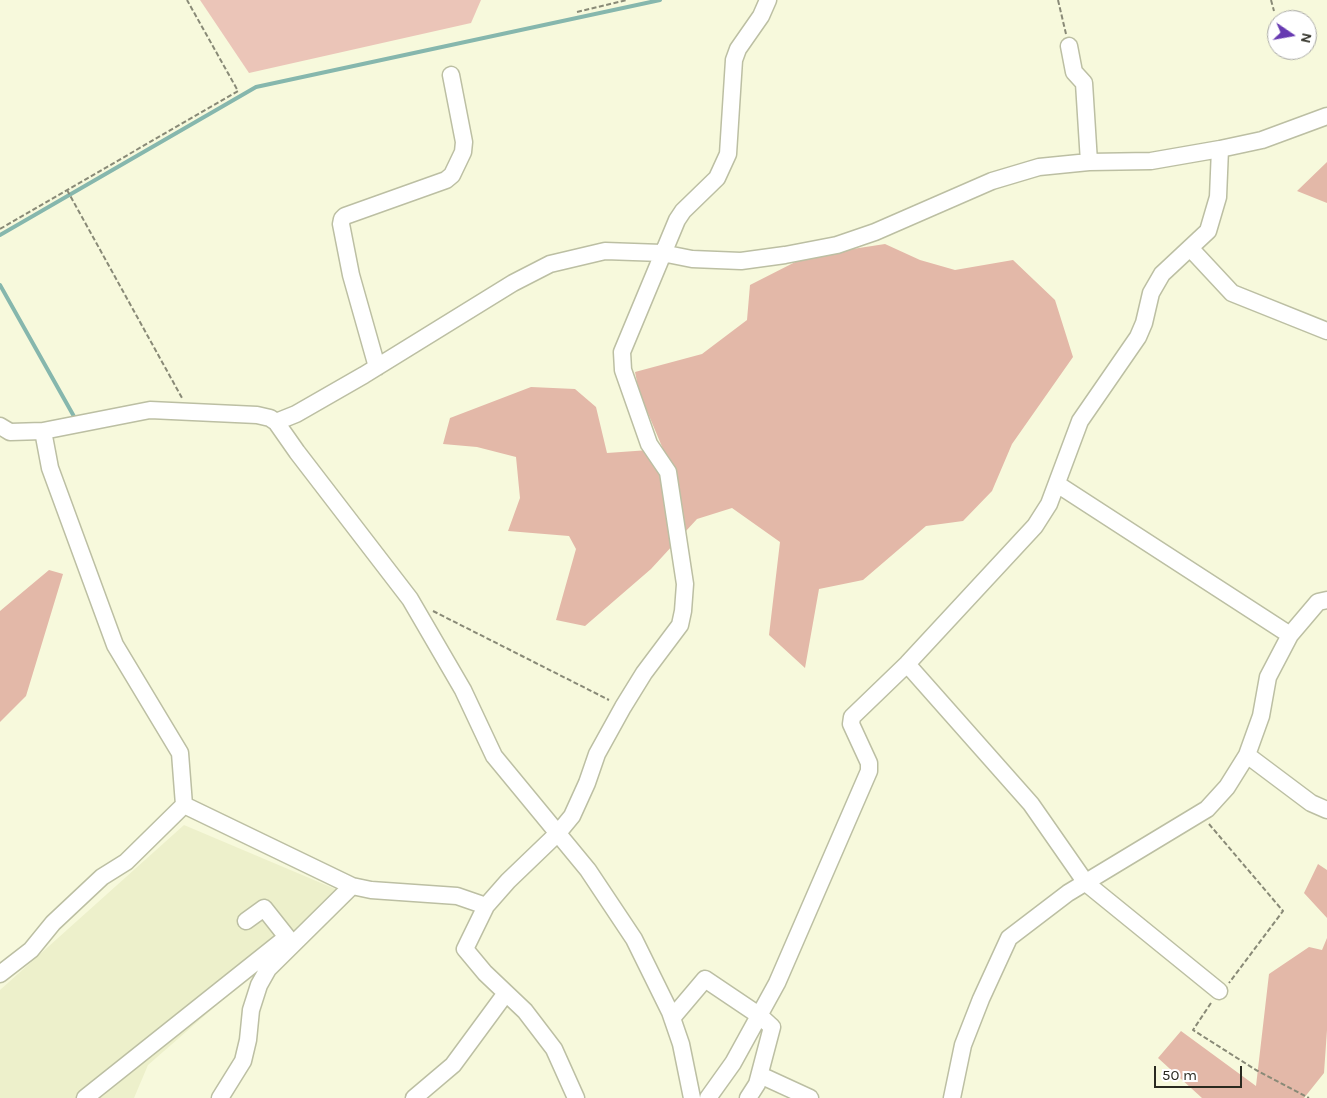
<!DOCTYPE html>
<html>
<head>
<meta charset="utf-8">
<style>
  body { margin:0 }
  #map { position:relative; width:1327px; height:1098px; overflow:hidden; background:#f7f9dc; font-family:Karla,sans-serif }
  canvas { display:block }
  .north { position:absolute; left:1267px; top:10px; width:50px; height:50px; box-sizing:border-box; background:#fff; border:1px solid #aaaaa6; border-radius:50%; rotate:102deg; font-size:14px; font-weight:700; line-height:20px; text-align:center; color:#2a2a20 }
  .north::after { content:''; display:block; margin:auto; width:18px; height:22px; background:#673ab1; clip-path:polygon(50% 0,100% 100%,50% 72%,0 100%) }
  .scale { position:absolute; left:1154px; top:1066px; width:88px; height:22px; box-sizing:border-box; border:2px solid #2a2a20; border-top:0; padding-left:6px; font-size:15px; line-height:18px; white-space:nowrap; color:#2a2a20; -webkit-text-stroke:4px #fff; paint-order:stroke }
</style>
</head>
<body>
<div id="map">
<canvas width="1327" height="1098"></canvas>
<div class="north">N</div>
<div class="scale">50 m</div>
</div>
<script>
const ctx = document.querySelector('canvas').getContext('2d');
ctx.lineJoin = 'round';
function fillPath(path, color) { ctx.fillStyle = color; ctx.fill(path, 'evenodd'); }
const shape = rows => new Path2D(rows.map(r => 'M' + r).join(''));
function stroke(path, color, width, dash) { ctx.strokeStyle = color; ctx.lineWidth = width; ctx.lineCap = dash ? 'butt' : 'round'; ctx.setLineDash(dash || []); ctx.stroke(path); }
const built = shape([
  [184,825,340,891,265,963,148,1065,134,1098,0,1098,0,990]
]);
const green = shape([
  [200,0,481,0,471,23,249,73]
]);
const forest = shape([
  [1327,162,1327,203,1297,191],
  [885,244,920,260,955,270,1013,260,1055,300,1073,357,1012,444,992,491,963,521,926,526,863,580,819,589,805,668,769,635,780,542,732,508,697,519,651,569,585,626,556,620,576,549,569,536,508,531,520,498,516,457,477,447,443,444,450,418,531,387,575,389,596,407,607,453,663,449,639,392,635,372,702,354,747,320,750,285,807,256],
  [49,570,63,574,26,696,0,722,0,611],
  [1318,864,1327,870,1327,918,1304,893],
  [1327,938,1327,1030,1324,1073,1304,1098,1202,1098,1158,1058,1181,1031,1256,1086,1269,974,1309,947,1322,950]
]);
const stream = shape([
  [0,235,256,87,660,0],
  [0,285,76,420]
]);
const path = shape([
  [1058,0,1066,34],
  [1271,0,1274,11],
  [577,12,627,0],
  [67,190,182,398],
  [0,229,238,91,187,0],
  [433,611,609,700],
  [1209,824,1283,911,1229,983],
  [1211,1003,1193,1030,1256,1070,1309,1098]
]);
const minor = shape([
  [1069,46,1074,72,1084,83,1089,162],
  [1191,249,1232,293,1327,331],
  [377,367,351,275,341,224,342,219,345,216,446,180,452,175,463,152,464,142,451,75],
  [276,422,296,414,364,375,513,283,550,264,605,251,662,253,692,259,741,261,785,255,837,245,875,232,992,181,1039,167,1089,162,1151,161,1220,149,1262,140,1327,116],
  [0,426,10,432,43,431,150,410,257,415,270,418,276,422,297,452,410,599,463,690,494,756,588,870,634,939,670,1012,681,1044,692,1098],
  [43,431,50,468,115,645,180,753,184,805],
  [1057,484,1290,635],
  [907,664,1031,804,1086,883,1219,991],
  [1247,755,1311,803,1327,810],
  [184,805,352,886,371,890,457,896,486,906],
  [0,974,31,950,53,923,102,877,126,862,184,805],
  [672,1018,705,979,760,1016,772,1027,757,1084,748,1098],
  [760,1075,810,1098],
  [85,1098,287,937,264,908,246,921],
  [220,1098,243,1061,248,1040,251,1010,259,985,268,969,352,886],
  [414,1098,453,1065,506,993],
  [576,1098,554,1049,525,1011,485,973,465,949,486,906,508,881,558,833,572,816,587,783,597,754,623,707,644,673,680,625,683,611,685,584,668,472,649,444,623,370,622,352,677,220,683,211,717,178,728,154,734,60,738,49,761,16,768,0],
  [708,1098,733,1063,777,983,869,771,869,763,851,724,852,717,907,664,1035,526,1049,504,1080,421,1138,337,1144,323,1151,293,1162,274,1208,231,1218,197,1220,149],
  [952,1098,963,1045,981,999,1009,938,1068,893,1207,809,1227,787,1247,755,1261,716,1268,677,1290,635,1318,602,1327,600]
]);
fillPath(built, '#edf0cb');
fillPath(green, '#ebc5b8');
fillPath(forest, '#e3b8a8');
stroke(stream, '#86b7ad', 4);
stroke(minor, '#bcbfa3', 19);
stroke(path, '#898a77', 2, [5, 2.5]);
stroke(minor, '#fff', 16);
</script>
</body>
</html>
